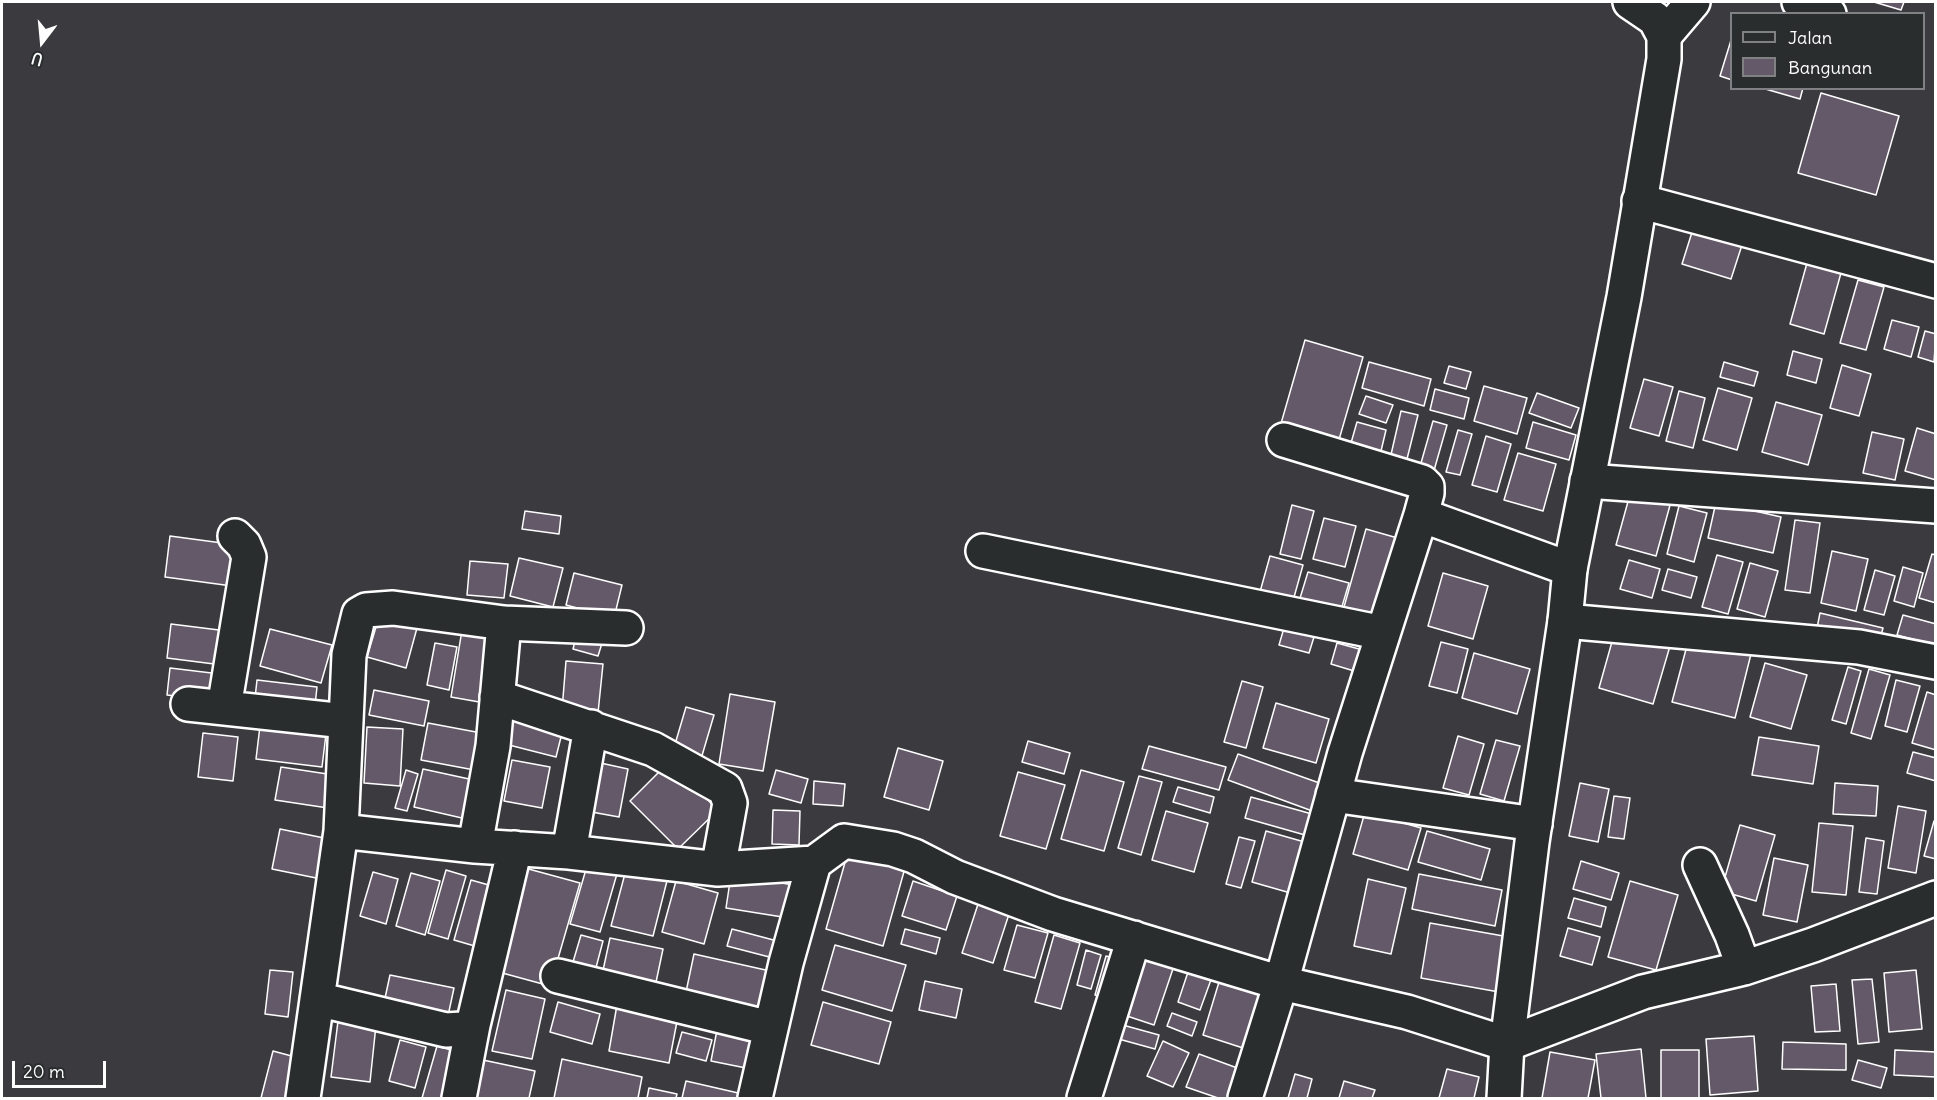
<!DOCTYPE html>
<html>
<head>
<meta charset="utf-8">
<style>
  body { margin:0 }
  #map { position:relative; width:1937px; height:1100px; overflow:hidden; background:#3b3a3f; font-family:Delius,sans-serif }
  canvas { display:block }
  .frame { position:absolute; inset:0; border:3px solid #fff; pointer-events:none }
  .legend { position:absolute; left:1730px; top:12px; width:195px; height:78px; box-sizing:border-box; background:#2a2d2e; border:2px solid #7f8182; margin:0; padding:8px 10px; list-style:none; font-size:18px; color:#fff }
  .legend li { display:flex; align-items:center; gap:12px; height:30px }
  .legend b { width:30px; border:2px solid #7f8182 }
  .north { position:absolute; left:12px; top:12px; width:60px; height:60px; -webkit-text-stroke:4px #2a2d2e; paint-order:stroke; rotate:196deg; font-size:16px; font-weight:700; line-height:24px; text-align:center; color:#fff }
  .north::after { content:''; display:block; margin:auto; width:21px; height:27px; background:#fff; clip-path:polygon(50% 0,100% 100%,50% 72%,0 100%) }
  .scale { position:absolute; left:12px; top:1061px; width:94px; height:27px; box-sizing:border-box; border:3px solid #fff; border-top:0; padding-left:8px; font-size:18px; line-height:21px; white-space:nowrap; color:#fff; -webkit-text-stroke:4px #2a2d2e; paint-order:stroke }
</style>
</head>
<body>
<div id="map">
<canvas width="1937" height="1100"></canvas>
<div class="frame"></div>
<ul class="legend">
<li><b style="height:8px;background:#2a2d2e"></b>Jalan</li>
<li><b style="height:16px;background:#645968"></b>Bangunan</li>
</ul>
<div class="north">U</div>
<div class="scale">20 m</div>
</div>
<script>
const ctx = document.querySelector('canvas').getContext('2d');
ctx.lineJoin = 'round';
function fillPath(path, color) { ctx.fillStyle = color; ctx.fill(path, 'evenodd'); }
const shape = rows => new Path2D(rows.map(r => 'M' + r).join(''));
function stroke(path, color, width, dash) { ctx.strokeStyle = color; ctx.lineWidth = width; ctx.lineCap = dash ? 'butt' : 'round'; ctx.setLineDash(dash || []); ctx.stroke(path); }
const building = shape([
  [1874,2,1904,2,1901,10,1874,2],
  [1732,37,1732,80,1720,76,1732,37],
  [1762,88,1803,88,1800,99,1762,88],
  [1821,93,1899,116,1876,195,1798,173,1821,93],
  [1693,229,1742,245,1731,279,1682,264,1693,229],
  [1807,263,1841,273,1824,334,1790,324,1807,263],
  [1858,280,1884,287,1866,350,1840,343,1858,280],
  [1892,320,1919,327,1911,357,1884,349,1892,320],
  [1925,331,1936,334,1934,362,1918,357,1925,331],
  [1305,340,1363,357,1336,450,1278,434,1305,340],
  [1793,351,1822,359,1816,383,1787,375,1793,351],
  [1369,362,1431,379,1424,406,1362,388,1369,362],
  [1724,362,1758,372,1754,386,1720,377,1724,362],
  [1842,365,1871,374,1859,416,1830,408,1842,365],
  [1449,366,1471,372,1466,389,1444,383,1449,366],
  [1644,379,1673,387,1659,436,1630,428,1644,379],
  [1484,386,1527,398,1517,434,1474,421,1484,386],
  [1718,388,1752,398,1737,450,1703,440,1718,388],
  [1435,389,1469,398,1464,419,1430,410,1435,389],
  [1679,391,1705,398,1693,448,1666,441,1679,391],
  [1537,393,1579,408,1571,428,1529,413,1537,393],
  [1366,396,1393,405,1386,423,1359,414,1366,396],
  [1776,402,1822,415,1808,465,1762,452,1776,402],
  [1401,411,1418,415,1406,463,1390,459,1401,411],
  [1433,421,1447,425,1433,474,1419,470,1433,421],
  [1357,422,1386,430,1381,451,1351,443,1357,422],
  [1533,422,1576,435,1569,460,1526,448,1533,422],
  [1917,428,1936,434,1936,480,1905,471,1917,428],
  [1458,430,1472,434,1460,475,1446,472,1458,430],
  [1872,432,1904,439,1895,480,1863,473,1872,432],
  [1486,436,1511,444,1497,492,1472,485,1486,436],
  [1518,453,1556,464,1543,511,1504,500,1518,453],
  [1632,487,1672,498,1656,556,1616,545,1632,487],
  [1716,502,1781,517,1773,553,1708,538,1716,502],
  [1292,505,1314,511,1301,559,1280,554,1292,505],
  [1679,506,1707,513,1694,562,1667,554,1679,506],
  [525,511,561,516,559,534,522,529,525,511],
  [1324,518,1356,526,1345,567,1313,559,1324,518],
  [1795,520,1820,523,1810,593,1785,590,1795,520],
  [1366,529,1408,541,1383,626,1342,614,1366,529],
  [170,536,237,545,232,586,165,577,170,536],
  [1832,551,1868,559,1856,611,1821,603,1832,551],
  [1932,554,1936,555,1936,603,1919,598,1932,554],
  [1717,555,1743,562,1728,614,1702,607,1717,555],
  [1270,556,1303,565,1291,608,1258,599,1270,556],
  [519,558,563,568,553,607,510,596,519,558],
  [1629,560,1660,569,1652,598,1620,589,1629,560],
  [470,561,508,564,504,598,467,595,470,561],
  [1750,563,1778,571,1765,617,1737,609,1750,563],
  [1903,567,1923,573,1914,607,1894,601,1903,567],
  [1668,569,1697,577,1691,598,1662,590,1668,569],
  [1875,570,1895,576,1884,615,1864,610,1875,570],
  [1308,572,1349,583,1338,620,1297,608,1308,572],
  [574,573,622,585,614,618,566,605,574,573],
  [1443,573,1488,586,1473,639,1428,626,1443,573],
  [1820,613,1883,628,1879,643,1817,628,1820,613],
  [1903,615,1936,624,1935,645,1897,635,1903,615],
  [379,617,417,628,406,668,367,657,379,617],
  [171,624,227,631,222,665,167,658,171,624],
  [1284,628,1314,637,1309,653,1279,645,1284,628],
  [270,629,332,645,321,683,260,666,270,629],
  [462,630,495,636,485,703,451,697,462,630],
  [1615,631,1670,646,1653,704,1599,688,1615,631],
  [577,633,603,640,598,656,573,649,577,633],
  [1689,638,1751,654,1735,718,1672,702,1689,638],
  [1441,642,1468,649,1457,693,1429,686,1441,642],
  [435,643,457,647,449,690,427,685,435,643],
  [1337,643,1370,652,1364,674,1331,664,1337,643],
  [1474,653,1530,669,1517,714,1462,698,1474,653],
  [566,661,603,664,598,713,562,710,566,661],
  [1765,663,1807,675,1791,729,1750,717,1765,663],
  [1848,667,1861,671,1846,724,1832,720,1848,667],
  [170,668,220,674,217,701,167,695,170,668],
  [1869,669,1890,675,1871,739,1851,733,1869,669],
  [257,680,317,687,314,714,254,707,257,680],
  [1896,680,1920,686,1907,732,1885,726,1896,680],
  [1242,681,1263,687,1246,748,1224,742,1242,681],
  [374,690,429,701,424,726,369,715,374,690],
  [1927,692,1936,695,1936,750,1912,743,1927,692],
  [730,694,775,702,763,771,719,764,730,694],
  [1276,703,1329,719,1316,763,1263,748,1276,703],
  [686,707,714,715,701,759,673,751,686,707],
  [511,720,562,733,556,757,505,744,511,720],
  [428,723,492,735,485,772,421,760,428,723],
  [260,726,326,734,322,767,256,759,260,726],
  [367,727,403,729,400,786,364,783,367,727],
  [203,733,238,737,233,781,198,777,203,733],
  [1458,736,1484,744,1469,795,1443,788,1458,736],
  [1759,737,1819,746,1813,784,1752,775,1759,737],
  [1496,740,1520,746,1504,801,1480,794,1496,740],
  [1028,741,1070,753,1064,774,1022,762,1028,741],
  [1149,746,1226,767,1219,790,1142,769,1149,746],
  [898,748,943,761,929,810,884,797,898,748],
  [1913,752,1936,758,1936,781,1907,773,1913,752],
  [1238,754,1325,785,1315,812,1228,780,1238,754],
  [512,760,550,767,542,808,504,801,512,760],
  [596,762,628,769,619,817,586,811,596,762],
  [669,762,718,810,678,849,630,801,669,762],
  [281,767,334,775,328,808,275,800,281,767],
  [423,769,483,782,475,821,414,807,423,769],
  [406,770,418,774,407,811,395,808,406,770],
  [776,770,808,779,801,803,769,794,776,770],
  [1081,770,1124,782,1104,851,1061,839,1081,770],
  [1018,772,1065,785,1046,849,1000,836,1018,772],
  [1139,776,1162,782,1141,855,1118,848,1139,776],
  [814,781,845,784,843,806,813,804,814,781],
  [1580,783,1609,789,1598,842,1569,836,1580,783],
  [1835,783,1878,786,1876,816,1833,814,1835,783],
  [1178,787,1214,797,1210,813,1173,802,1178,787],
  [1614,796,1630,798,1624,839,1608,837,1614,796],
  [1251,797,1312,814,1305,835,1245,818,1251,797],
  [1898,806,1926,811,1916,873,1888,868,1898,806],
  [773,810,800,811,799,845,772,844,773,810],
  [1166,811,1208,823,1194,872,1152,860,1166,811],
  [1365,812,1421,828,1408,870,1353,854,1365,812],
  [1934,821,1936,822,1936,859,1924,856,1934,821],
  [1819,823,1853,826,1846,895,1812,892,1819,823],
  [1740,825,1775,835,1756,901,1721,891,1740,825],
  [280,829,334,840,326,880,272,869,280,829],
  [1266,831,1315,845,1301,896,1252,882,1266,831],
  [1427,831,1490,849,1481,880,1418,862,1427,831],
  [1239,837,1255,841,1241,888,1226,884,1239,837],
  [1866,838,1884,841,1877,894,1859,892,1866,838],
  [848,852,905,868,883,946,826,929,848,852],
  [1774,858,1808,865,1797,922,1763,915,1774,858],
  [589,859,619,867,600,932,570,924,589,859],
  [1581,861,1619,873,1611,900,1573,889,1581,861],
  [627,866,668,877,653,936,611,926,627,866],
  [525,868,580,883,550,986,495,971,525,868],
  [446,870,466,876,448,939,428,933,446,870],
  [373,872,398,879,386,924,360,916,373,872],
  [411,873,440,881,425,935,396,926,411,873],
  [1419,874,1502,890,1495,926,1412,909,1419,874],
  [731,875,800,886,795,919,726,908,731,875],
  [1368,879,1406,888,1391,954,1354,946,1368,879],
  [471,880,503,889,485,949,454,940,471,880],
  [676,881,718,893,704,944,662,932,676,881],
  [913,881,957,896,946,930,902,916,913,881],
  [1630,881,1678,895,1656,970,1608,957,1630,881],
  [981,895,1012,905,993,963,962,953,981,895],
  [1574,898,1606,907,1601,927,1568,918,1574,898],
  [1430,923,1509,937,1499,992,1421,978,1430,923],
  [1017,925,1048,933,1035,978,1004,970,1017,925],
  [1568,928,1600,937,1592,965,1560,956,1568,928],
  [732,929,781,942,777,959,727,946,732,929],
  [905,929,940,938,936,954,901,944,905,929],
  [581,935,603,941,593,979,570,972,581,935],
  [1054,935,1080,943,1061,1009,1035,1002,1054,935],
  [610,938,663,949,655,987,602,975,610,938],
  [1145,944,1178,954,1154,1025,1121,1014,1145,944],
  [835,945,906,965,892,1011,822,990,835,945],
  [1086,950,1101,955,1091,989,1077,985,1086,950],
  [694,954,779,973,771,1010,686,992,694,954],
  [1106,956,1120,960,1109,999,1095,995,1106,956],
  [1189,969,1212,977,1200,1010,1178,1002,1189,969],
  [270,970,293,972,288,1017,265,1014,270,970],
  [1916,970,1922,1029,1889,1032,1884,973,1916,970],
  [390,975,454,988,446,1025,382,1012,390,975],
  [1872,979,1879,1042,1858,1044,1852,980,1872,979],
  [925,981,962,989,956,1018,919,1010,925,981],
  [1219,982,1263,996,1246,1049,1203,1035,1219,982],
  [1836,984,1840,1031,1815,1032,1811,986,1836,984],
  [506,990,545,999,532,1059,492,1051,506,990],
  [618,999,679,1011,669,1063,609,1051,618,999],
  [558,1002,600,1014,592,1044,550,1032,558,1002],
  [823,1002,891,1022,879,1064,811,1045,823,1002],
  [1172,1013,1197,1022,1192,1036,1167,1026,1172,1013],
  [338,1021,376,1025,370,1082,331,1077,338,1021],
  [1119,1024,1159,1035,1155,1049,1115,1038,1119,1024],
  [717,1030,758,1038,751,1069,711,1061,717,1030],
  [682,1032,712,1040,706,1061,676,1053,682,1032],
  [1754,1036,1758,1091,1710,1095,1706,1039,1754,1036],
  [400,1040,426,1047,415,1088,389,1081,400,1040],
  [1163,1041,1189,1053,1173,1087,1147,1076,1163,1041],
  [1783,1042,1846,1044,1846,1070,1782,1069,1783,1042],
  [437,1046,465,1054,452,1098,422,1098,437,1046],
  [1641,1049,1646,1098,1601,1098,1596,1054,1641,1049],
  [1661,1050,1699,1050,1699,1098,1661,1098,1661,1050],
  [1895,1050,1936,1052,1936,1077,1894,1075,1895,1050],
  [273,1051,299,1058,289,1098,261,1098,273,1051],
  [1550,1052,1595,1060,1588,1098,1542,1098,1550,1052],
  [1199,1054,1251,1073,1242,1098,1218,1098,1186,1087,1199,1054],
  [562,1059,642,1077,638,1098,554,1098,562,1059],
  [483,1060,535,1071,529,1098,475,1098,483,1060],
  [1858,1060,1887,1068,1881,1088,1852,1080,1858,1060],
  [1447,1069,1479,1077,1474,1098,1439,1098,1447,1069],
  [1295,1074,1312,1079,1307,1098,1288,1098,1295,1074],
  [686,1081,747,1095,746,1098,682,1098,686,1081],
  [1344,1081,1375,1090,1372,1098,1339,1098,1344,1081],
  [649,1088,677,1094,676,1098,647,1098,649,1088]
]);
const street = shape([
  [1799,2,1829,14],
  [1664,36,1693,2],
  [1639,201,1936,281],
  [1284,440,1422,482,1427,487,1427,493,1421,515],
  [1587,481,1936,506],
  [983,551,1383,633],
  [1565,621,1859,647,1936,662],
  [497,697,653,749,725,789,730,803,718,869],
  [188,704,345,721],
  [224,708,249,557,244,545,235,536],
  [1333,795,1535,824],
  [341,831,475,846,569,852,718,869,814,863],
  [475,846,493,746,504,623],
  [569,852,591,727],
  [1700,865,1732,935,1744,968],
  [558,976,770,1028],
  [317,999,446,1030,462,1029,473,1025,515,848],
  [303,1098,341,831,349,655,359,614,366,610,393,608,504,623,626,628],
  [459,1098,473,1025],
  [755,1098,786,963,814,863,844,841,893,849,914,856,955,877,1053,914,1281,983,1407,1012,1507,1044,1643,992,1744,968,1813,945,1936,898],
  [1084,1098,1134,938],
  [1245,1098,1281,983,1345,753,1421,515,1570,569]
]);
const secondary = shape([
  [1504,1098,1507,1044,1532,842,1565,621,1570,569,1624,297,1664,59,1664,36,1655,19,1630,2]
]);
fillPath(building, '#645968');
stroke(building, '#fff', 1.5);
stroke(street, '#fff', 38);
stroke(secondary, '#fff', 38);
stroke(street, '#2a2d2e', 33);
stroke(secondary, '#2a2d2e', 33);
</script>
</body>
</html>
